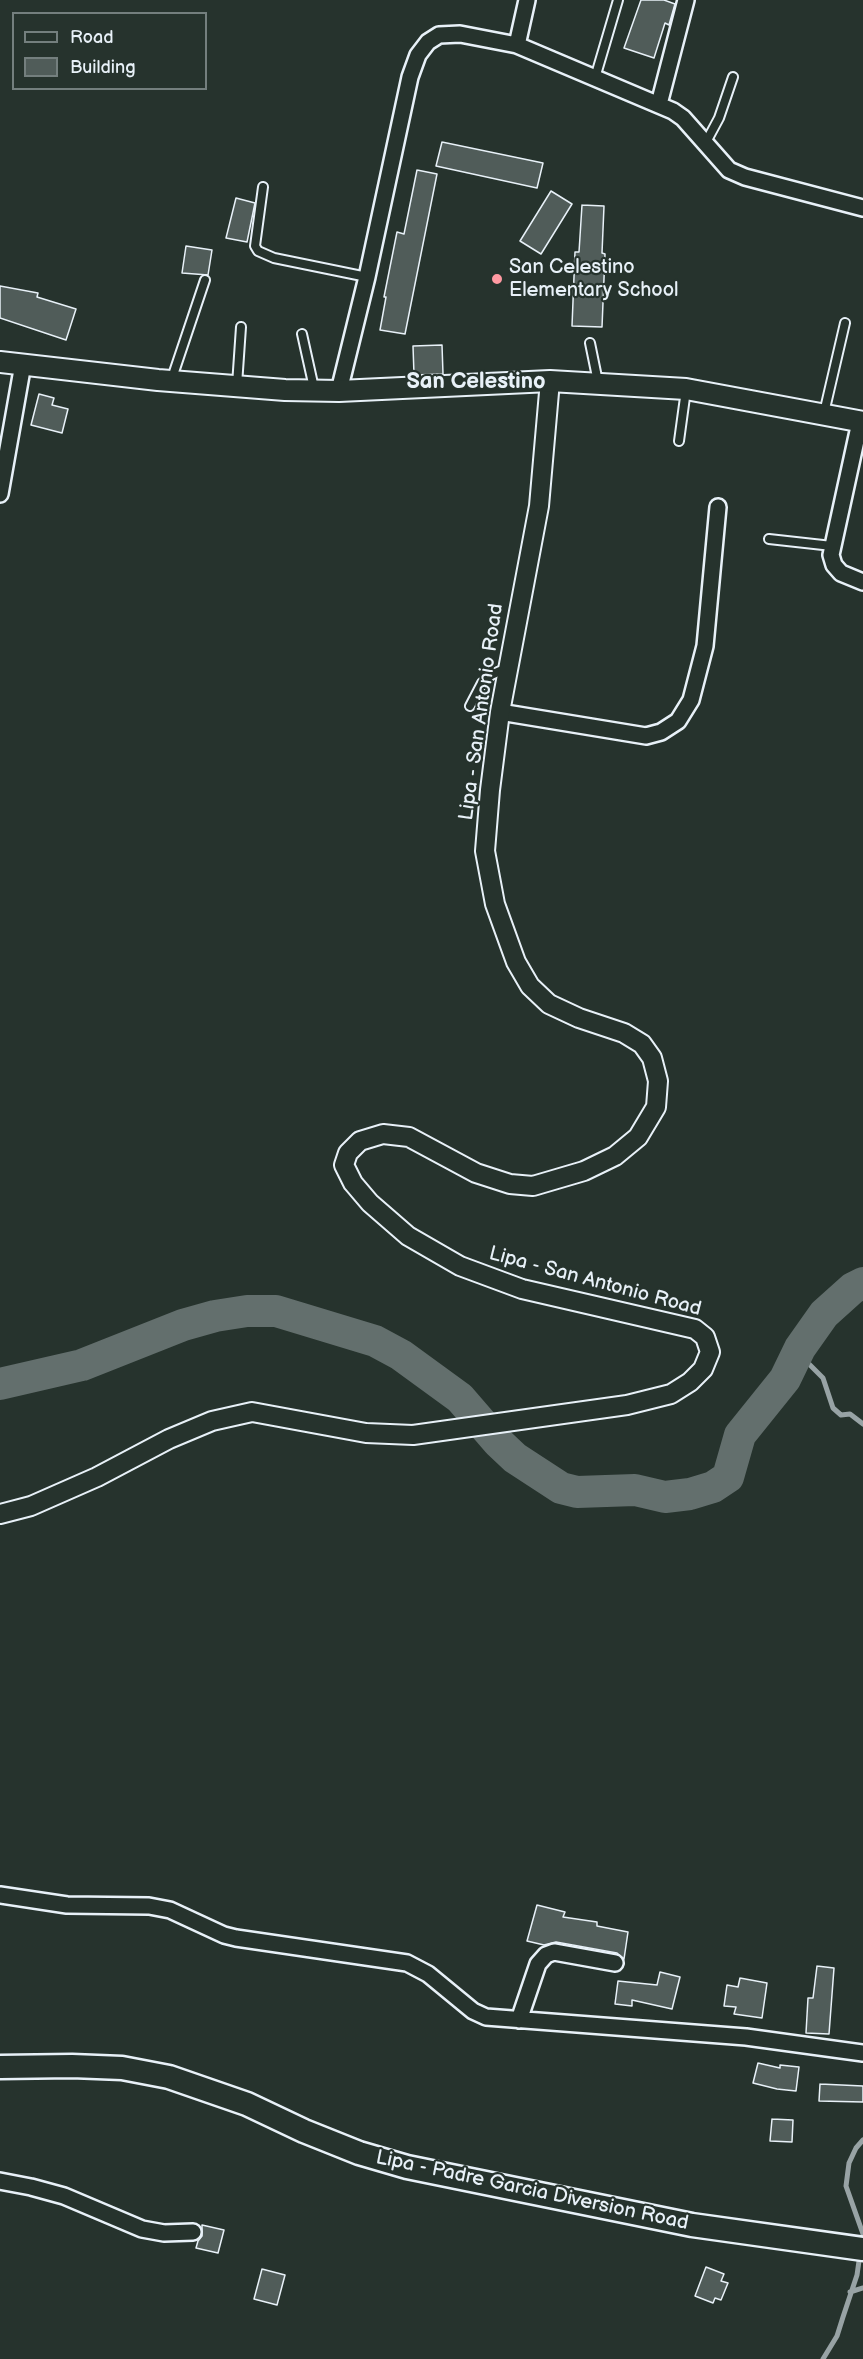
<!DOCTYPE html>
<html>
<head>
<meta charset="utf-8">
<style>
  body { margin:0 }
  #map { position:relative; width:863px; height:2359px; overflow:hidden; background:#26332d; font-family:"Balsamiq Sans",sans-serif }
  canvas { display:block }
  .legend { position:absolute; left:12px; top:12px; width:195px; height:78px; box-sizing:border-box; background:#26332d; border:2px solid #747f7e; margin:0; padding:8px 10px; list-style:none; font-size:18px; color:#e8f1f8 }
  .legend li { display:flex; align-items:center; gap:12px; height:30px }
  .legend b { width:30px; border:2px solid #747f7e }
</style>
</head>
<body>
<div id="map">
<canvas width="863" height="2359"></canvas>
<ul class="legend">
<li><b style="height:8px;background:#26332d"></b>Road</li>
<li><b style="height:16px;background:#505c59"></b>Building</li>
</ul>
</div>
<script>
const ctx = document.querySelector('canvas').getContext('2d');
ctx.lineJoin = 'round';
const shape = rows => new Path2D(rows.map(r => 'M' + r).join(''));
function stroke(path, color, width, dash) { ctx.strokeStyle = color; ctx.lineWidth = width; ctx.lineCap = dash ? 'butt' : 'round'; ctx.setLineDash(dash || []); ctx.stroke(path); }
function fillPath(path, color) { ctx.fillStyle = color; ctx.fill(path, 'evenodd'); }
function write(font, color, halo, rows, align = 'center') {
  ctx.font = font + ' "Balsamiq Sans",sans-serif'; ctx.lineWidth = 4.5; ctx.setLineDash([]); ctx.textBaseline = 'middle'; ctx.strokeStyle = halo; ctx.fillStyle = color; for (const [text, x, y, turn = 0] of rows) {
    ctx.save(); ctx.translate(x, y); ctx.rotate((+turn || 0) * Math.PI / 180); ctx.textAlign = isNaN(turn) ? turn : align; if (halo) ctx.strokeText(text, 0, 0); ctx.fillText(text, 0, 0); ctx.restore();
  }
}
const stream = shape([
  [798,1353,823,1378,833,1408,841,1415,850,1414,863,1424],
  [863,2140,856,2148,849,2163,846,2186,863,2234],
  [850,2292,863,2288],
  [823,2359,837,2336,843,2317,857,2275,860,2254]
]);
const river = shape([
  [0,1384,82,1365,183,1325,215,1316,247,1311,276,1311,375,1341,401,1355,460,1398,498,1442,515,1458,561,1488,577,1492,635,1490,665,1497,690,1494,713,1487,728,1477,740,1435,785,1379,800,1348,824,1314,853,1288,863,1283]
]);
const building = shape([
  [641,0,664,0,675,4,669,25,665,23,654,58,624,48,641,0],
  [442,142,543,163,537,188,436,166,442,142],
  [417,170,437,174,405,334,380,330,386,297,384,297,397,232,404,234,417,170],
  [551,191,572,204,541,254,520,241,551,191],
  [236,198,255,203,247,242,226,238,236,198],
  [582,205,604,206,602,253,605,254,602,327,572,326,575,252,579,252,582,205],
  [186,246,212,250,208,275,182,273,186,246],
  [0,286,38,293,37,297,76,309,66,340,0,318,0,286],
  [442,345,443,374,414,375,413,346,442,345],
  [39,394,54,398,52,405,68,409,62,433,31,425,39,394],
  [537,1905,565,1912,563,1917,597,1922,597,1926,628,1932,624,1959,617,1953,556,1942,544,1945,527,1941,537,1905],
  [817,1966,834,1968,829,2034,806,2033,808,1998,813,1998,817,1966],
  [660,1972,680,1977,672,2009,632,2000,632,2006,615,2004,618,1981,657,1985,660,1972],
  [740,1978,767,1983,762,2018,734,2014,736,2007,724,2006,727,1985,738,1987,740,1978],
  [758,2063,780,2068,780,2065,799,2067,796,2091,777,2089,753,2083,758,2063],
  [820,2084,863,2086,863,2102,819,2101,820,2084],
  [772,2119,793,2120,792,2142,770,2141,772,2119],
  [202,2225,224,2230,218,2253,196,2248,198,2241,202,2236,202,2225],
  [706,2267,724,2274,721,2281,728,2283,721,2300,715,2298,713,2303,695,2296,706,2267],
  [262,2269,285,2275,277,2305,254,2299,262,2269]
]);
const service = shape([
  [595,78,618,0],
  [705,144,719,118,733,77],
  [263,187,255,246,258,251,274,258,367,277],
  [302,334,314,388],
  [590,343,598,382],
  [171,381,205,280],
  [237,385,241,327],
  [824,413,845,323],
  [679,441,686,390],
  [769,539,832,546],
  [470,706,482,683,491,675,507,668]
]);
const minor = shape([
  [517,45,527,0],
  [659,104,686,0],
  [339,391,367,277,410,77,418,55,428,42,439,35,460,34,517,45,673,111,683,118,729,170,745,177,863,208],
  [860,422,831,555,834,565,841,573,863,582],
  [0,494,23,364],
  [500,712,646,736,661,732,678,721,691,700,705,646,718,507],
  [0,1895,67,1905,149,1906,170,1910,224,1935,236,1938,407,1963,428,1974,473,2011,486,2017,746,2037,863,2053],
  [519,2020,538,1964,546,1955,554,1952,615,1963],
  [0,2181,31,2187,64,2196,142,2229,164,2233,193,2232]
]);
const tertiary = shape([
  [0,1514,31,1506,97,1477,169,1439,212,1421,252,1412,366,1433,413,1435,627,1405,671,1394,690,1382,703,1369,710,1352,705,1337,695,1329,522,1289,460,1266,408,1236,370,1203,353,1183,344,1165,348,1153,360,1141,383,1134,409,1137,476,1173,510,1184,533,1186,584,1171,615,1156,638,1137,656,1107,658,1081,652,1058,642,1044,624,1033,579,1018,549,1004,530,986,516,962,495,904,485,851,490,790,500,712,539,506,550,381]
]);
const secondary = shape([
  [0,362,158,380,285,390,339,391,550,381,686,389,863,422]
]);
const primary = shape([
  [0,2067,72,2066,122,2068,169,2077,247,2104,304,2131,359,2153,407,2167,692,2225,863,2249]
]);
const markers = [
  [497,279,6,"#ff9aa2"]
];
const poiNames = [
  ["San Celestino",509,268],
  ["Elementary School",509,291]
];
const streetNames = [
  ["Lipa - San Antonio Road",482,712,-82],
  ["Lipa - San Antonio Road",595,1282,15],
  ["Lipa - Padre Garcia Diversion Road",532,2191,12]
];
const quarterNames = [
  ["San Celestino",476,382]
];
stroke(stream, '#98a3a5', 5);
stroke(river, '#636f6d', 32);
fillPath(building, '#505c59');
stroke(building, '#e8f1f8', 1.5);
stroke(service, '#e8f1f8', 12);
stroke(minor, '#e8f1f8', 20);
stroke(tertiary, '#e8f1f8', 22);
stroke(secondary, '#e8f1f8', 24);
stroke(primary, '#e8f1f8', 27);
stroke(service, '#26332d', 8);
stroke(minor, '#26332d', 15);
stroke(tertiary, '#26332d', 18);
stroke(secondary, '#26332d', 20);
stroke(primary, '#26332d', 22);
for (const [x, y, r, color] of markers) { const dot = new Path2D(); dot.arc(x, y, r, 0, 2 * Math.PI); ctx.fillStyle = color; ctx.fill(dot); stroke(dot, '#26332d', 2); }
write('20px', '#e8f1f8', '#26332d', poiNames, 'left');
write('20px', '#e8f1f8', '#26332d', streetNames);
write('bold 22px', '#e8f1f8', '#26332d', quarterNames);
</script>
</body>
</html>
